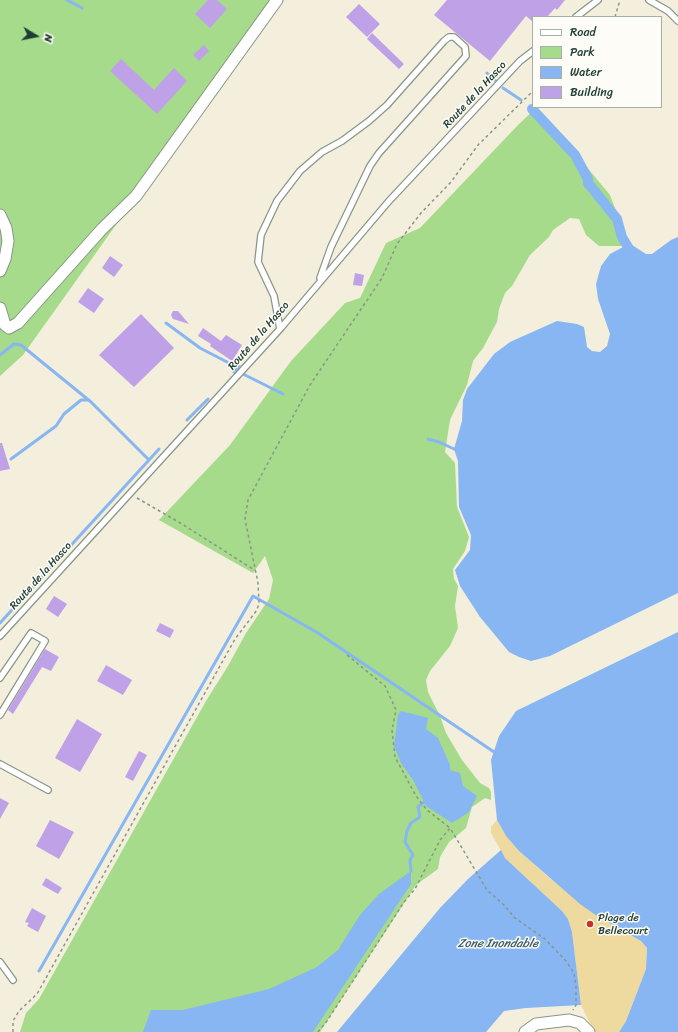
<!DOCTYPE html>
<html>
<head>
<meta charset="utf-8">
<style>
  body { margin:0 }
  #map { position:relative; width:678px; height:1032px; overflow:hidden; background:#f3efdc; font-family:Sriracha,sans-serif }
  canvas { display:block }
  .legend { position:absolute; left:532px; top:16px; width:130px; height:92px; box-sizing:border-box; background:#fdfcf7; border:1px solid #a4b0a9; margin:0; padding:5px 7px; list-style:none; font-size:12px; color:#1f3d34 }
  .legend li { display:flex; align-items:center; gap:8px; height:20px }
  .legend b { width:20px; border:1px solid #a4b0a9 }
  .north { position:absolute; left:16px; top:16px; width:40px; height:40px; -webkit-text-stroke:3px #fdfcf7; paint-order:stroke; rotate:100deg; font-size:11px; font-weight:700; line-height:16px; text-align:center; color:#1f3d34 }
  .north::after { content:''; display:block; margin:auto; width:14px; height:18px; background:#1f3d34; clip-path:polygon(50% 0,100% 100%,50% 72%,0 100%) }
</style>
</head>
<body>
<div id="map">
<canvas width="678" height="1032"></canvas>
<ul class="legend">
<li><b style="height:5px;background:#fff"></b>Road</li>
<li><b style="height:11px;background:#a6db8b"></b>Park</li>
<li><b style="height:11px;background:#87b6f2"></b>Water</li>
<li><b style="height:11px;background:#bfa1e8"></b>Building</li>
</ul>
<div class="north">N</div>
</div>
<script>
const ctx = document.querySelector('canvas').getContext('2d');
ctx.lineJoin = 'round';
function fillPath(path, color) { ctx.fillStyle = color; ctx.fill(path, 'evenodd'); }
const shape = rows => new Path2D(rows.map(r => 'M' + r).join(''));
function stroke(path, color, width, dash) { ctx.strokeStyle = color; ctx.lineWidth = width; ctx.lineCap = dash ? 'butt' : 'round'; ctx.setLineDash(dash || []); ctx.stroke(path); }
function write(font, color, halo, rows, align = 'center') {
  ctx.font = font + ' Sriracha,sans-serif'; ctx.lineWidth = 3; ctx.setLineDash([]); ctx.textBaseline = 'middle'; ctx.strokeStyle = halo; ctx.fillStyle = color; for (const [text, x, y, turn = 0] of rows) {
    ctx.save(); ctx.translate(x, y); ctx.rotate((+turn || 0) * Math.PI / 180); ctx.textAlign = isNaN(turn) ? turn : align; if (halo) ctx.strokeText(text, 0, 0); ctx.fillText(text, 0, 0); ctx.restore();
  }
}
const green = shape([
  [0,0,284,0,118,222,23,355,0,376],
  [537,107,610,195,627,240,621,246,599,246,586,235,579,219,570,218,553,230,549,237,530,255,512,286,505,293,499,309,497,322,483,348,473,361,467,385,450,420,445,452,455,463,457,507,469,537,465,551,453,569,454,579,458,586,455,606,458,628,450,646,430,671,426,680,428,692,440,716,446,733,462,760,480,783,489,788,491,792,491,800,485,798,472,807,466,828,449,842,440,857,438,869,416,885,320,1032,20,1032,26,1013,39,999,206,701,228,666,246,633,269,599,273,580,265,556,253,573,159,520,230,445,291,361,345,303,360,298,386,243,420,228,518,125]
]);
const sand = shape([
  [497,820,506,836,519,851,547,876,597,916,641,941,647,948,646,969,626,1021,619,1032,594,1032,581,1005,572,932,568,919,562,911,505,858,491,833,491,827]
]);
const water = shape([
  [678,237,678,593,550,656,531,661,519,657,509,652,480,617,460,586,455,570,470,550,471,535,459,507,458,461,454,449,462,421,463,400,467,389,494,354,510,342,557,321,577,324,584,327,587,347,592,351,600,352,607,346,610,334,598,299,596,284,601,266,610,254,625,246,632,245,646,254,652,254,671,240],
  [678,632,678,1032,619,1032,626,1021,646,969,647,948,641,941,597,916,580,904,519,851,506,836,497,820,491,760,499,736,516,711],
  [401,711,428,718,426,729,438,738,450,765,450,770,460,773,463,786,477,796,469,812,452,823,426,806,413,780,401,763,394,746,398,715],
  [501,850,505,858,562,911,568,919,572,932,581,1005,526,1008,504,1011,486,1032,337,1032,440,908,468,879],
  [411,871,411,884,313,1032,143,1032,151,1010,183,1010,269,989,317,967,338,950,360,915,379,894]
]);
const stream = shape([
  [67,0,82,8],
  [487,73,496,81],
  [503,88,521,100],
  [166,323,200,348,227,362,236,369],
  [0,355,14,344,21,345,91,402,148,459],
  [234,372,239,366],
  [243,374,283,394],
  [187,420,208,399],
  [428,439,439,442,454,449],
  [11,459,56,426,64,414,81,400,87,400],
  [0,623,159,449],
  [411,871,410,860,413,855,405,842,407,831,411,823,420,817,418,807,424,802],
  [39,971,253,596,318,633,494,752]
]);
const canal = shape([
  [532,109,575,155,588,179,588,183,617,219,622,237,634,257]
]);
const building = shape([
  [208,0,217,0,227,9,210,28,195,14],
  [447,0,565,0,557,10,555,8,547,17,533,17,533,22,526,16,490,61,434,15],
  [359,4,380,24,367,37,346,17],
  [372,33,404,64,399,69,367,39],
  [204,45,209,51,199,61,193,55],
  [121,59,154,90,174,68,187,81,157,114,110,71],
  [110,256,123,265,114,277,102,268],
  [355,273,364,275,362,286,353,285],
  [88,288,104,299,94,313,78,302],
  [173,311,178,311,189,324,173,319,171,315],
  [141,314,174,348,134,387,99,355],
  [203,328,221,341,226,335,242,345,232,361,210,346,211,344,198,336],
  [0,443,2,443,10,469,0,471],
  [54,596,67,604,58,617,46,609],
  [160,623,174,630,170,638,156,631],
  [45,649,59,657,51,671,42,667,13,714,8,710],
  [106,665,132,680,123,695,97,681],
  [77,719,102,734,80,772,55,758],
  [139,751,147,755,133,781,125,777],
  [0,798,9,803,0,819],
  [50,820,74,832,59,859,36,846],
  [46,878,62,888,58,894,42,885],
  [32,908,46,916,38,932,27,926,29,923,25,922]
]);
const path = shape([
  [615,17,620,0],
  [137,498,182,524,256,571],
  [347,655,385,686,396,710,392,730,395,757,416,796,427,810,450,828],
  [13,1032,13,1021,19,1011,37,994,235,639,257,610,259,603,258,583,245,519,248,500,310,385,382,278,397,244,421,213,451,182,478,145,533,91],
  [318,1032,327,1021,404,902,415,889,440,840,450,828,487,890,503,904,515,918,545,939,566,961,574,973,576,986,576,1005,573,1010]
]);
const lane = shape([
  [649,0,668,11,678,21],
  [576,17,598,0],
  [280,329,274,296,258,262,261,235,277,201,300,171,322,152,342,141,369,121,387,105,444,41,449,37,454,37,465,47,466,56,379,153,370,166,331,247,320,278],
  [0,636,280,329,389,201,520,61,533,51],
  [0,678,31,633,45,641,0,715],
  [0,764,48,790],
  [0,962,13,980]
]);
const street = shape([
  [0,215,6,228,8,241,5,259,0,271],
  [0,308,5,325,9,328,18,323,102,229,136,196,277,0],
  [525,1032,536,1024,569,1020,580,1023,589,1032]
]);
const markers = [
  [590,924,4,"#c8321e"]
];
const streetNames = [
  ["Route de la Hasco",475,95,-47],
  ["Route de la Hasco",259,336,-49],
  ["Route de la Hasco",41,576,-48]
];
const poiNames = [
  ["Plage de",598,918],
  ["Bellecourt",598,931]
];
const waterNames = [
  ["Zone Inondable",498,944]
];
fillPath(green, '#a6db8b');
fillPath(sand, '#eeda9e');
fillPath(water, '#87b6f2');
stroke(stream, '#87b6f2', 3);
stroke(canal, '#87b6f2', 10);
fillPath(building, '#bfa1e8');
stroke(lane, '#899688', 8);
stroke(street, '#899688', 13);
stroke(path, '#899688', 1.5, [3, 3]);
stroke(lane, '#fff', 5.5);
stroke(street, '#fff', 11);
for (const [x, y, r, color] of markers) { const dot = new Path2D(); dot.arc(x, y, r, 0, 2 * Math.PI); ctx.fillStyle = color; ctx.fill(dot); stroke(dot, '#fdfcf7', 1.5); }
write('11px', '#1f3d34', '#fdfcf7', streetNames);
write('11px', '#1f3d34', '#fdfcf7', poiNames, 'left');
write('italic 12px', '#3e616d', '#fdfcf7', waterNames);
</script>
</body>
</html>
